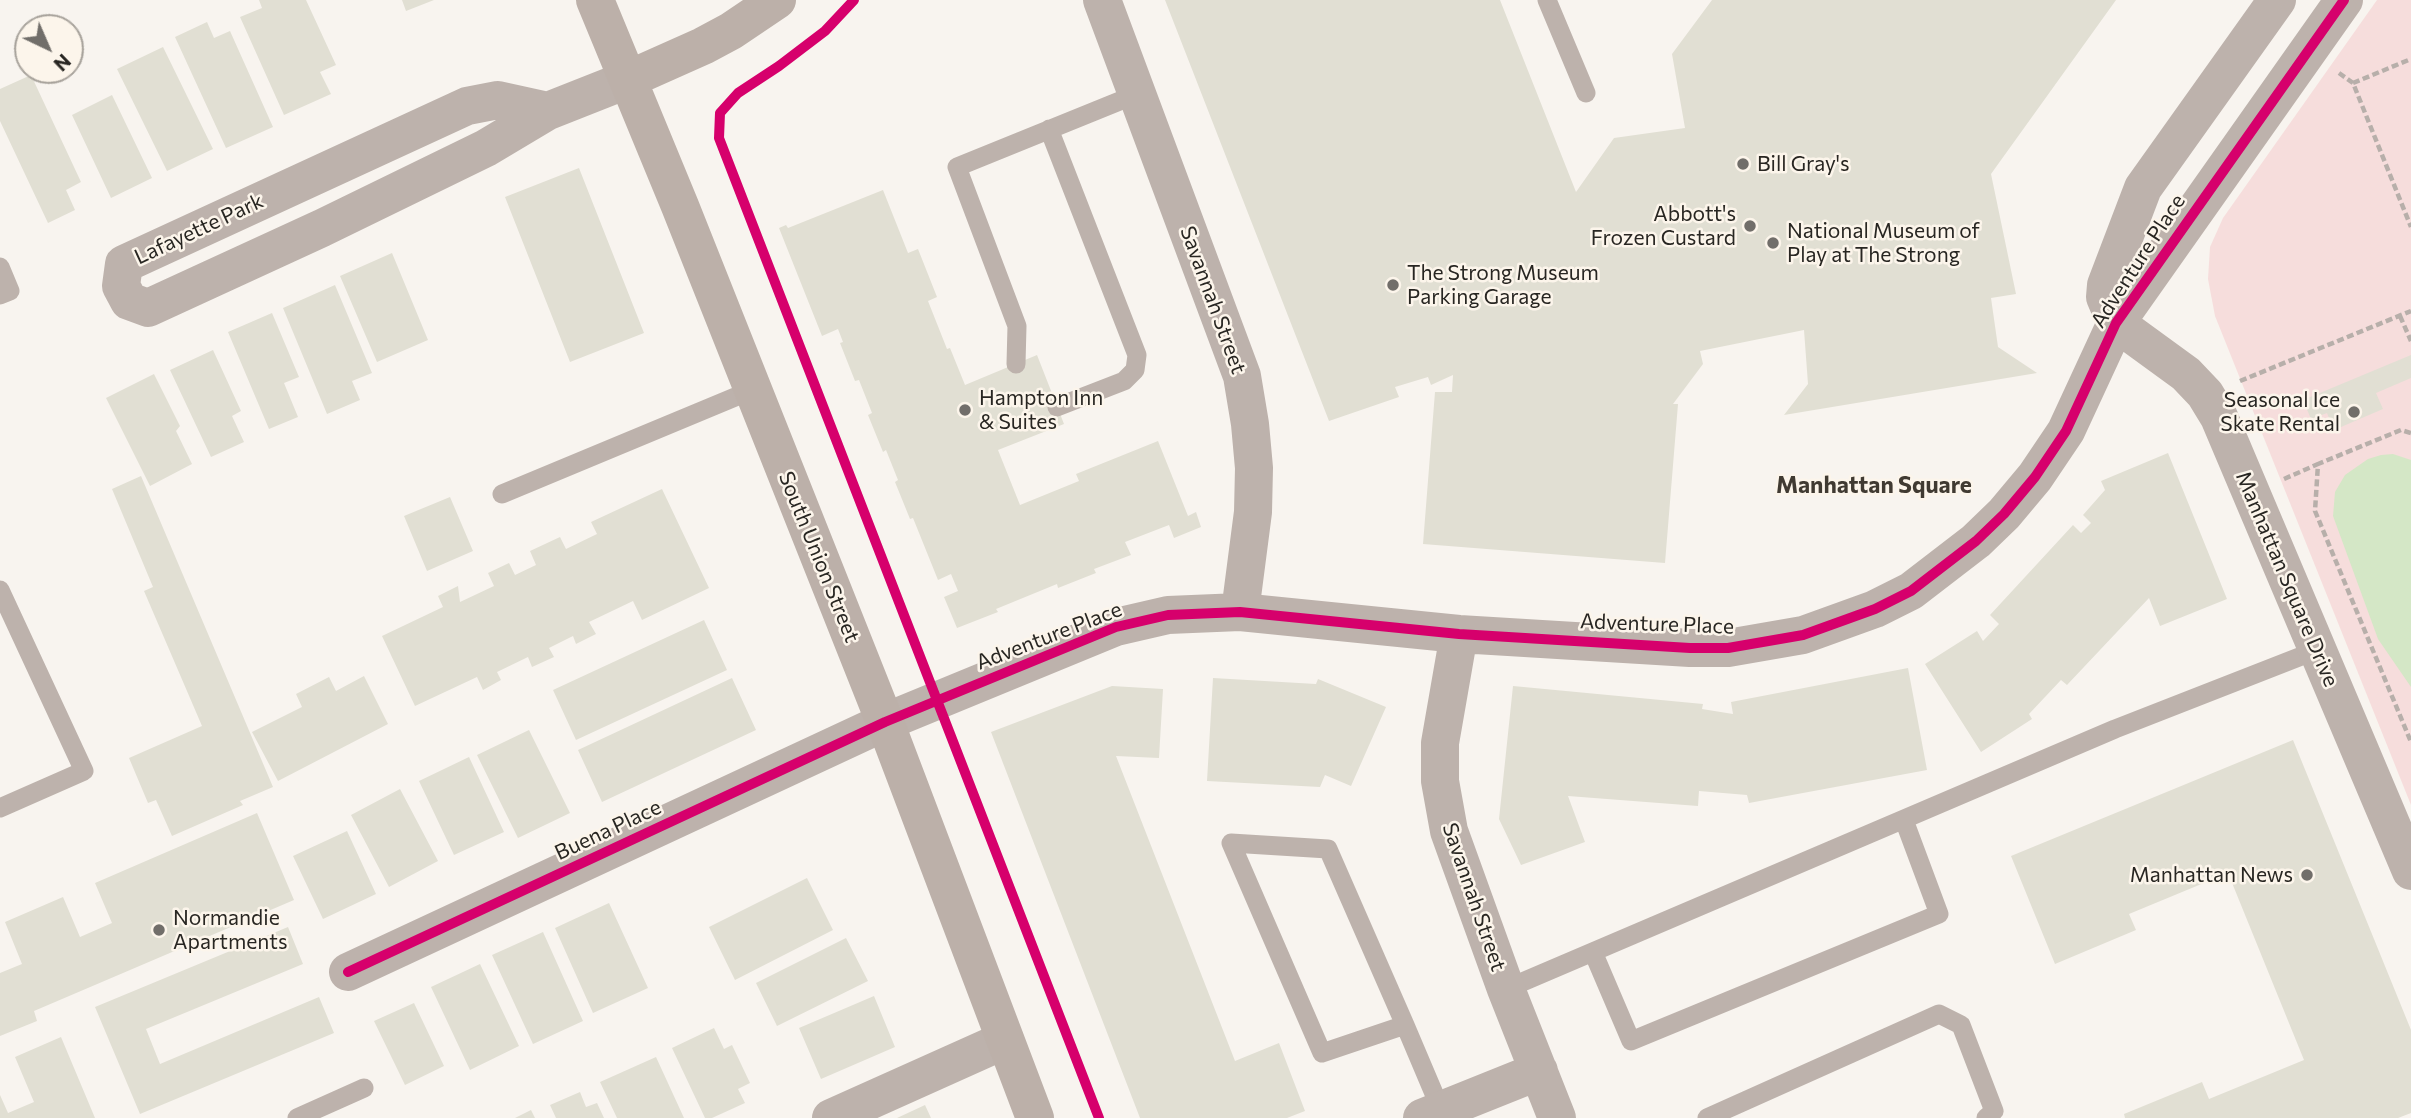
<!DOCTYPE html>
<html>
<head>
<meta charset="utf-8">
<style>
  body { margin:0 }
  #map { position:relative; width:2411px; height:1118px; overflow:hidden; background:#f8f4ef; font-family:Commissioner,sans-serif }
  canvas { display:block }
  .north { position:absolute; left:14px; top:14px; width:70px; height:70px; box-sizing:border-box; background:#fcf5eb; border:2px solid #a7a29b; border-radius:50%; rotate:136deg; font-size:19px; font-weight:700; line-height:28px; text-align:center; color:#282622 }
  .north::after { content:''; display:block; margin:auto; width:24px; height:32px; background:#716e6a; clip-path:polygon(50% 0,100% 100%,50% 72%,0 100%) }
</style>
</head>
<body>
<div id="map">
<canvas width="2411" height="1118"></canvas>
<div class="north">N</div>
</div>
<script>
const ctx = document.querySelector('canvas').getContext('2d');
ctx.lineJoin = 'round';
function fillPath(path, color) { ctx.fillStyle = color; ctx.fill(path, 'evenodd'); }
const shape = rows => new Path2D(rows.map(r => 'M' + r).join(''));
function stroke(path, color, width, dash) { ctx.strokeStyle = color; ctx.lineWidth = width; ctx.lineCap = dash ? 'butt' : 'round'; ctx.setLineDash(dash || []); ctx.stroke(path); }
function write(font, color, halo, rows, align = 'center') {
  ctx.font = font + ' Commissioner,sans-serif'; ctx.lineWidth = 5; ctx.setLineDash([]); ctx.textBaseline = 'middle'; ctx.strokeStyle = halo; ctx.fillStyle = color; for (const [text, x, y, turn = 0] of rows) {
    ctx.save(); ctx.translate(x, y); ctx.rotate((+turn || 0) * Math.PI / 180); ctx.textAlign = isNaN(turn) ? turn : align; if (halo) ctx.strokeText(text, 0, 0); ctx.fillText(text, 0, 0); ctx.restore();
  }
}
const green = shape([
  [2377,0,2411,0,2411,805,2215,316,2208,279,2210,247,2223,218]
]);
const water = shape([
  [2393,454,2411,460,2411,687,2378,639,2333,516,2335,492,2345,475,2368,459,2381,455]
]);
const building = shape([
  [259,0,306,0,336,65,320,72,331,94,284,115,240,17,262,8],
  [402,0,434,0,406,11],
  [1165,0,1500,0,1576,192,1614,138,1685,128,1672,54,1712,0,2116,0,1991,174,2016,294,1991,298,1998,347,2037,373,1784,415,1808,384,1804,330,1700,351,1703,364,1673,404,1678,404,1665,563,1423,544,1435,392,1452,392,1453,375,1431,385,1428,377,1395,387,1399,397,1329,421],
  [207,22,214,38,230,31,273,127,226,148,175,37],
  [163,47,213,149,167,171,117,69],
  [31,75,81,182,66,190,75,210,48,223,0,121,0,89],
  [112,95,152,178,111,198,72,115],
  [579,168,644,333,570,362,505,197],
  [883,190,908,253,918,249,937,297,928,301,947,349,950,348,965,385,1037,355,1064,424,998,450,1020,505,1079,481,1076,474,1158,441,1188,516,1196,512,1201,527,1174,538,1169,525,1125,542,1131,555,1094,569,1096,573,1058,588,1057,584,996,609,998,612,957,628,944,597,958,591,951,574,938,580,913,518,910,519,895,482,898,480,886,450,883,452,868,415,872,413,859,380,855,381,840,343,843,342,838,329,822,336,779,228,786,225,788,228],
  [392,253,428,340,377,362,340,276],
  [335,285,372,373,352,381,360,400,327,414,283,308],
  [272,313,299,377,284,383,298,417,269,429,228,332],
  [213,350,241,411,232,416,244,442,211,457,170,370],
  [2411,355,2411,378,2376,393,2383,409,2334,430,2327,413,2311,419,2303,400],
  [154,374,180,426,176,431,192,464,150,486,106,398],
  [2168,453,2227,599,2160,626,2149,598,2067,685,2061,680,2029,714,2032,719,1981,752,1925,664,1977,631,1983,641,1999,624,1990,615,2073,525,2081,533,2091,523,2083,515,2105,490,2101,481],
  [141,476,273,787,240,801,243,805,172,836,156,800,148,803,129,758,202,726,144,591,153,587,112,489],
  [662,489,709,588,642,620,633,601,589,622,596,634,576,644,573,636,549,648,554,657,532,667,528,657,497,672,501,680,483,690,477,677,415,706,382,636,443,607,438,596,458,586,460,602,494,586,488,573,509,563,515,575,536,565,530,551,560,537,566,549,597,534,591,522],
  [450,497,473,551,427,571,404,516],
  [704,620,727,670,576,740,553,690],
  [1908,668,1927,770,1749,803,1747,795,1699,791,1698,806,1568,796,1585,842,1521,865,1499,819,1513,686,1703,704,1702,709,1733,714,1731,702],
  [364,676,388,724,278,781,252,732,302,707,296,694,329,677,336,691],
  [732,678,756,730,602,802,578,750],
  [1213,678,1316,684,1318,679,1386,707,1351,786,1325,775,1320,787,1207,781],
  [1112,686,1163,689,1159,758,1116,756,1235,1061,1279,1043,1305,1111,1287,1118,1140,1118,991,732],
  [529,730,570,813,518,838,477,755],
  [2293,740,2411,1030,2411,1113,2398,1118,2125,1118,2124,1114,2202,1082,2209,1099,2304,1060,2228,873,2129,914,2136,930,2055,964,2011,856],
  [469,757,504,832,454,855,419,781],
  [400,789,438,861,389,887,351,815],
  [257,813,294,900,34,1011,37,1021,0,1036,0,973,22,964,5,922,63,897,80,937,112,923,95,883],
  [347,831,376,894,323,919,293,856],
  [807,878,833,930,735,980,709,927],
  [609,903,648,988,593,1013,555,928],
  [288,927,303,964,146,1029,160,1064,319,997,334,1033,140,1114,95,1007],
  [543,932,583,1021,533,1044,492,955],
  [846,938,868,981,777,1026,756,983],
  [480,964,519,1046,470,1070,431,987],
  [874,996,895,1047,821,1079,799,1028],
  [414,1003,444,1066,405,1085,374,1021],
  [714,1028,724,1049,732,1045,750,1083,738,1089,745,1103,712,1118,705,1118,672,1048],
  [61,1037,95,1118,0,1118,0,1095,8,1113,34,1102,15,1057],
  [656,1057,684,1118,617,1118,600,1082],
  [580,1092,586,1107,597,1103,604,1118,556,1118,550,1105],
  [925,1105,931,1118,897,1118],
  [531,1110,535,1118,515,1118]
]);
const path = shape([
  [2339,73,2353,83,2411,227],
  [2353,83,2411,59],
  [2400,316,2411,341],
  [2240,381,2411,311],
  [2411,433,2401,430,2318,464,2315,511,2411,742],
  [2284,479,2318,464]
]);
const lane = shape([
  [1547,0,1586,93],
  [1049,129,1137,355,1135,370,1124,381,1057,407],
  [0,267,10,291,0,295],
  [1016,364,1017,326,957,167,1137,94],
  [502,494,752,390],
  [0,590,84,771,0,808],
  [1593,952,1631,1041,1939,914,1904,820],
  [1506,989,2115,729,2317,650],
  [1405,1025,1322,1053,1231,843,1328,849,1405,1025,1441,1110],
  [297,1118,364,1088],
  [1707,1118,1939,1014,1961,1025,1994,1111,1986,1118]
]);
const street = shape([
  [1102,0,1242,376,1250,424,1254,468,1253,512,1240,612],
  [2277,0,2143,188,2106,285,2105,297,2116,323,2186,374,2205,394,2219,417,2411,871],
  [548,111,498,100,467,106,124,264,121,286,129,301,148,308,322,228,486,148,548,111,629,79],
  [1459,634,1440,743,1440,781,1449,831,1506,989,1557,1118],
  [348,972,885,722,1116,627,1168,615,1240,612,1459,634,1690,648,1728,648,1803,635,1875,609,1911,591,1976,541,2004,514,2035,477,2066,431,2116,323,2344,0],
  [831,1118,1005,1040],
  [1422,1118,1539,1071]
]);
const secondary = shape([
  [595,0,680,206,885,722,1035,1118],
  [629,79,703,46,731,31,777,0]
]);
const cycleway = shape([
  [854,0,825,31,779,66,738,93,720,113,719,138,1099,1118],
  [348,972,885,722,1116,627,1168,615,1240,612,1459,634,1690,648,1728,648,1803,635,1875,609,1911,591,1976,541,2004,514,2035,477,2066,431,2116,323,2344,0]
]);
const markers = [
  [1743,164,7,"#716e6a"],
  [1750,226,7,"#716e6a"],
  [1773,243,7,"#716e6a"],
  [1393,285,7,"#716e6a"],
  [965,410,7,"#716e6a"],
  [2354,412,7,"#716e6a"],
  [2307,875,7,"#716e6a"],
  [159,930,7,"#716e6a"]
];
const poiNames = [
  ["Bill Gray's",1757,164],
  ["Abbott's",1736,214,"right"],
  ["Frozen Custard",1736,238,"right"],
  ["National Museum of",1787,231],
  ["Play at The Strong",1787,255],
  ["The Strong Museum",1407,273],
  ["Parking Garage",1407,297],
  ["Hampton Inn",979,398],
  ["& Suites",979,422],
  ["Seasonal Ice",2340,400,"right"],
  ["Skate Rental",2340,424,"right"],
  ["Manhattan News",2293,875,"right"],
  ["Normandie",173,918],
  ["Apartments",173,942]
];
const streetNames = [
  ["Lafayette Park",199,229,-25],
  ["Adventure Place",2138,261,-57],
  ["Savannah Street",1213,300,70],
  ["South Union Street",819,557,68],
  ["Manhattan Square Drive",2287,579,67],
  ["Adventure Place",1657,624,2],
  ["Adventure Place",1049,636,-21],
  ["Buena Place",608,830,-25],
  ["Savannah Street",1474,897,71]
];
const neighbourhoodNames = [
  ["Manhattan Square",1874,485]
];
fillPath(green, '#f6dddc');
fillPath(water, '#d4e7c6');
fillPath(building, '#e1dfd3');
stroke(path, '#b7afaa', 4.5, [7, 3.5]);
stroke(lane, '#bdb2ac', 19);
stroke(street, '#bdb2ac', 38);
stroke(secondary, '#bcb0a9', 38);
stroke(cycleway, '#d6006c', 10);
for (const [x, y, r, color] of markers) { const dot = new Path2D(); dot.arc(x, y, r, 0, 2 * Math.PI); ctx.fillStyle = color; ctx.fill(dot); stroke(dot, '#fcf5eb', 2.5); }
write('21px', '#282622', '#fcf5eb', poiNames, 'left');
write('21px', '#282622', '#fcf5eb', streetNames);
write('bold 23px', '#403a32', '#fcf5eb', neighbourhoodNames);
</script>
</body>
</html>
